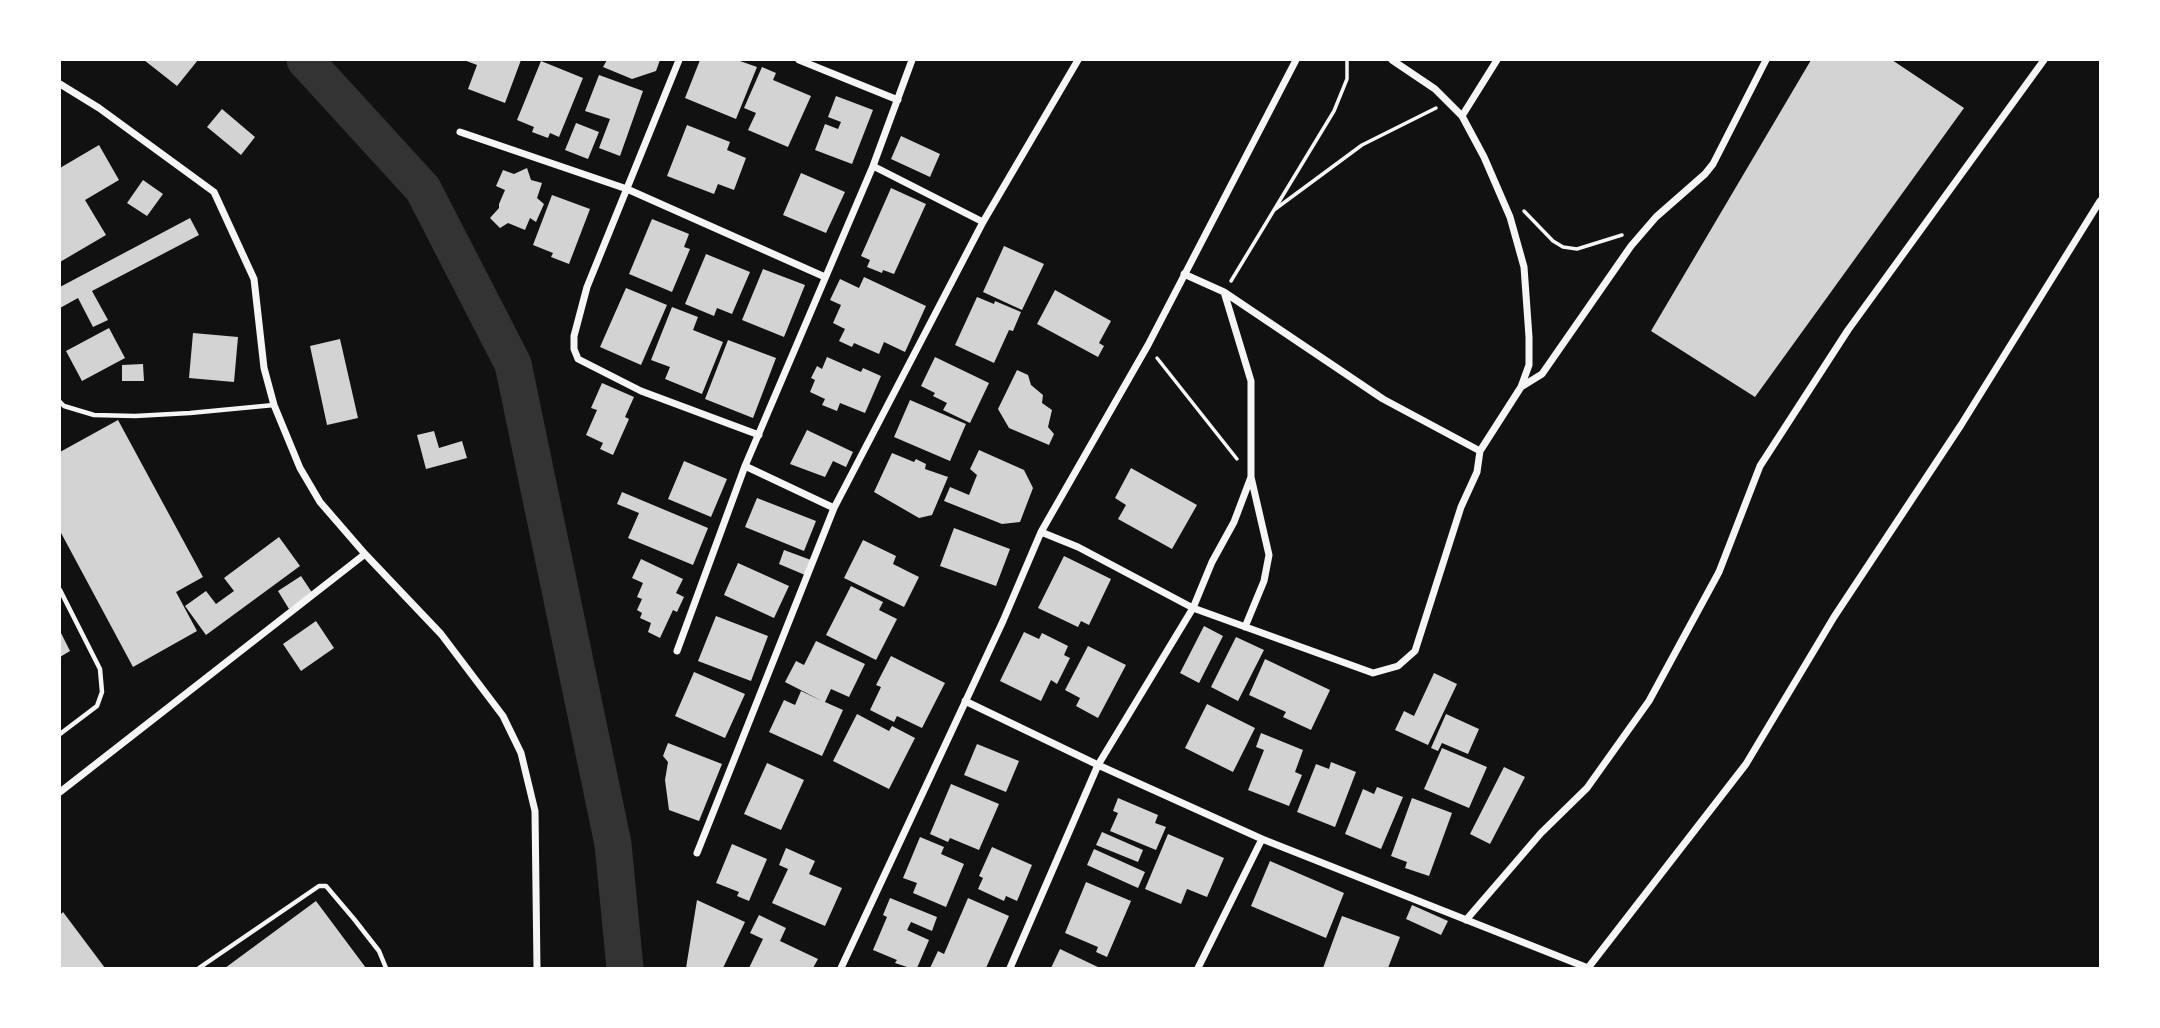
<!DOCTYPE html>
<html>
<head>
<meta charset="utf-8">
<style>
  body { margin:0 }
  #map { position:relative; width:2160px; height:1028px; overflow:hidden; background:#111; font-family:"Work Sans",sans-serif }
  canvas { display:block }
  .frame { position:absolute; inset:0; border:61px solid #fff; pointer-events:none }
</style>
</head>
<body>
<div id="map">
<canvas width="2160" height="1028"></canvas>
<div class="frame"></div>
</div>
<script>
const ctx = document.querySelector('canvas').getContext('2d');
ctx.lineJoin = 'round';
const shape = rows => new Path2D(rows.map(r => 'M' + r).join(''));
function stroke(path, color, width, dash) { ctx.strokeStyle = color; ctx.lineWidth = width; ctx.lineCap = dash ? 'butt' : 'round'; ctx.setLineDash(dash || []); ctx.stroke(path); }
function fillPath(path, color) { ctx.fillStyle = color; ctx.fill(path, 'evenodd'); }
const river = shape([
  [305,60,423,189,513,364,613,844,625,968]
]);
const building = shape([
  [144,60,198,60,177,86],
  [464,60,521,60,505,103,468,89,477,65],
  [607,60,660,60,656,71,632,79,603,67],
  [700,60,737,60,757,67,736,119,685,98],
  [1811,60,1892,60,1964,108,1755,397,1651,331],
  [541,61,583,78,559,137,550,133,548,138,532,132,534,127,517,120],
  [762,67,776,73,773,80,811,96,788,147,748,130,756,113,744,108],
  [599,75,643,91,620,156,599,148,610,119,585,111],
  [836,96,873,110,852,164,815,150,825,124,838,129,841,122,828,117],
  [222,109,255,137,241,155,207,127],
  [576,123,599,132,588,159,565,150],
  [687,125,730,142,727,150,746,158,734,190,718,184,714,194,667,176],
  [901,136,940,154,930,177,891,159],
  [99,145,119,180,85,200,106,235,60,262,60,168],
  [527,168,531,180,542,183,537,198,544,204,536,222,530,218,525,230,508,223,500,228,490,218,499,208,499,204,505,190,496,186,503,170,514,174],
  [801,173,845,192,826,233,783,215],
  [143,180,163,194,147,216,127,203],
  [891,188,926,204,894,274,883,270,882,273,867,267,870,260,861,256],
  [552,195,590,209,569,264,551,257,553,253,533,245],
  [190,218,199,235,92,291,108,320,93,327,78,298,60,308,60,287],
  [652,219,689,234,684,247,690,249,672,292,629,274],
  [1004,246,1044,264,1022,310,983,292],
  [706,254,750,272,732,314,717,308,714,316,685,304],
  [763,269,805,285,784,337,742,320],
  [864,277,926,306,905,352,884,342,879,354,854,343,852,347,839,341,845,329,833,323,841,305,830,300,840,279,859,288],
  [626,288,667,305,641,365,600,347],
  [1055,290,1111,321,1099,343,1104,346,1098,357,1037,324],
  [977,297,994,304,995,301,1021,312,1013,331,1009,330,994,363,955,345],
  [672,307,698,317,693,330,723,342,702,394,665,379,670,367,651,360],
  [109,328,125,358,82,381,66,351],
  [193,333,238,337,234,382,189,378],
  [340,339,358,418,327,425,310,346],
  [728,340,776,358,753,418,705,399],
  [827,357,861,372,863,368,881,376,865,413,840,403,837,411,822,405,825,399,810,392,815,380,811,378,817,366,822,369],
  [935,357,989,383,970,423,943,410,947,403,933,396,935,393,921,386],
  [143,364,144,381,122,381,122,365],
  [1017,370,1028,375,1031,385,1043,395,1042,403,1052,410,1048,427,1054,434,1049,445,1009,428,998,409],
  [602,383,634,397,625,417,629,419,613,455,600,449,603,443,586,435,597,410,591,408],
  [910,400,966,424,950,461,894,437],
  [118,420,203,577,176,592,197,631,133,667,60,531,60,452],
  [807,430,853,452,846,467,833,461,825,477,790,464],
  [434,431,439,448,462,441,467,458,426,469,417,435],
  [979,450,1024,470,1033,488,1020,522,1002,524,944,501,950,487,969,495,977,475,970,469],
  [892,453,914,462,916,459,926,464,925,469,948,477,932,515,919,518,874,492],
  [684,461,727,479,711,517,668,499],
  [1131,468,1197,505,1172,549,1118,519,1126,505,1115,498],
  [622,492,708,528,693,565,628,538,639,513,617,504],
  [757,498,816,521,804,551,745,527],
  [954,528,1010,549,996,586,940,566],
  [279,537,300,566,206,635,185,606,206,591,216,604,234,591,224,578],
  [863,540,896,556,893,564,919,577,904,607,844,578],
  [784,550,811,560,805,575,779,564],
  [1064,556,1111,579,1089,625,1081,621,1078,627,1038,608],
  [641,559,683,579,676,593,684,597,677,612,673,610,660,638,648,632,651,623,640,618,642,613,637,610,642,599,637,597,643,583,632,578],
  [738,563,789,586,774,618,724,595],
  [301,576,313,594,289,609,278,591],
  [851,586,883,602,879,610,897,619,876,660,826,635],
  [716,616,768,636,751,681,698,661],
  [316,621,334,648,301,671,283,644],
  [1204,626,1223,636,1199,683,1180,673],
  [60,631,70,651,60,657],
  [1024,632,1039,639,1042,633,1068,646,1064,655,1070,658,1057,684,1051,680,1041,701,1000,681],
  [1236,637,1264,650,1238,701,1211,687],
  [816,641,865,664,849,697,831,689,825,702,843,710,822,756,769,732,784,700,795,705,801,691,822,701,785,682,796,661,804,665],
  [1088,646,1126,665,1098,718,1076,706,1080,698,1065,690],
  [891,656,945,683,922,728,897,716,894,722,870,710,881,687,876,685],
  [1265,659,1330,690,1311,730,1283,717,1286,712,1249,695],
  [694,672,745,694,725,738,675,716],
  [1434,673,1457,684,1428,745,1395,730,1404,711,1414,716],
  [1207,704,1255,728,1233,772,1185,748],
  [857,714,889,731,892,726,915,738,889,789,833,761],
  [1446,714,1479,729,1468,754,1442,743,1438,751,1431,748],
  [1261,733,1303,750,1295,772,1302,775,1289,806,1248,790,1264,750,1256,747],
  [668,743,722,764,699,821,669,810,665,780,668,762,663,756],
  [977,744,1019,761,1006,792,964,775],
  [1442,748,1487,767,1469,808,1424,789],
  [1331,762,1356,772,1335,827,1297,812,1316,764,1329,769],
  [767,763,804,780,781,830,744,814],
  [1504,767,1525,777,1490,844,1470,834],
  [951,784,999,804,979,850,950,838,948,842,930,834],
  [1377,787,1403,797,1381,849,1345,834,1363,789,1374,794],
  [1118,798,1158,815,1155,823,1166,827,1156,850,1110,831,1118,813,1113,811],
  [1412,798,1452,813,1429,876,1405,868,1407,862,1391,856],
  [1102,832,1143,850,1138,862,1096,845],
  [1168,834,1224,858,1207,897,1187,889,1181,904,1145,889],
  [920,837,944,847,941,854,964,864,946,907,913,893,917,883,903,878],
  [732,844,767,859,749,901,737,896,739,892,716,883],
  [992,847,1032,865,1017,901,1006,896,1004,901,978,889,983,878,979,876],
  [786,848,815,861,809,874,842,888,825,926,772,903,788,869,779,865],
  [1094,849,1145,872,1138,888,1087,865],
  [1270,861,1344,893,1326,938,1251,906],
  [1086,882,1131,901,1107,957,1096,952,1098,947,1065,933],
  [890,898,937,917,932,931,911,922,907,930,929,940,917,968,910,968,895,963,897,960,873,950,887,917,883,915],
  [968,898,1009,916,986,968,930,968,938,951,944,954],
  [697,900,745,922,723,968,686,968],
  [316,901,366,968,225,968],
  [1412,905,1448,921,1441,935,1406,919],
  [63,912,105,968,60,968,60,915],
  [759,915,786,928,780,941,818,959,813,968,749,968,763,939,750,933],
  [1342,916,1400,937,1388,968,1323,968],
  [1060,949,1100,968,1051,968]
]);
const path = shape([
  [1274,210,1362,145,1436,108],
  [1524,211,1553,241,1563,247,1577,249,1622,235],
  [1231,281,1334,111,1347,79,1347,60],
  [1157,358,1237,459]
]);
const service = shape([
  [60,402,64,406,94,415,135,416,190,413,274,405],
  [60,590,100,669,102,692,97,706,60,734],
  [199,968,319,886,326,886,354,919,379,951,386,968]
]);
const minor = shape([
  [679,60,587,287,574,336,574,349,578,359,641,391,759,435],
  [799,60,898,100],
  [1392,60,1435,89,1462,116,1484,157,1510,217,1524,267,1529,337,1529,365,1521,387],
  [60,84,99,108,214,192,254,279,264,368,274,405,300,468,320,502,365,554,441,634,503,716,521,753,535,811,537,968],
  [1462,116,1497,60],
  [460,132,627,189,825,277],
  [983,222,1078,60],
  [1184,274,1224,292,1383,399,1480,451],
  [1224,292,1251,381,1251,477,1234,522,1212,562,1193,608,1373,673,1398,666,1415,651,1461,507,1477,472,1480,451,1521,387,1542,374,1631,246,1656,217,1705,174,1713,164,1766,60],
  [745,466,834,508],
  [1245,627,1264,581,1269,555,1251,477],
  [677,651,745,466,873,166,912,60],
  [965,701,1098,765,1262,839,1588,968],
  [60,792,365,554],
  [697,853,834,508,983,222,873,166],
  [1466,920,1541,833,1587,788,1649,701,1719,572,1760,466,1848,330,2044,60],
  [841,968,1003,621,1041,532,1148,345,1296,60],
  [1010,968,1098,765,1193,608,1078,547,1041,532],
  [1198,968,1262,839],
  [1588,968,1746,764,1834,617,1961,425,2100,201]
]);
stroke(river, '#333', 37);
fillPath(building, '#d3d3d3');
stroke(path, '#f5f5f5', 3.5);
stroke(service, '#f5f5f5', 4.5);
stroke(minor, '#f5f5f5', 7);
</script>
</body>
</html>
